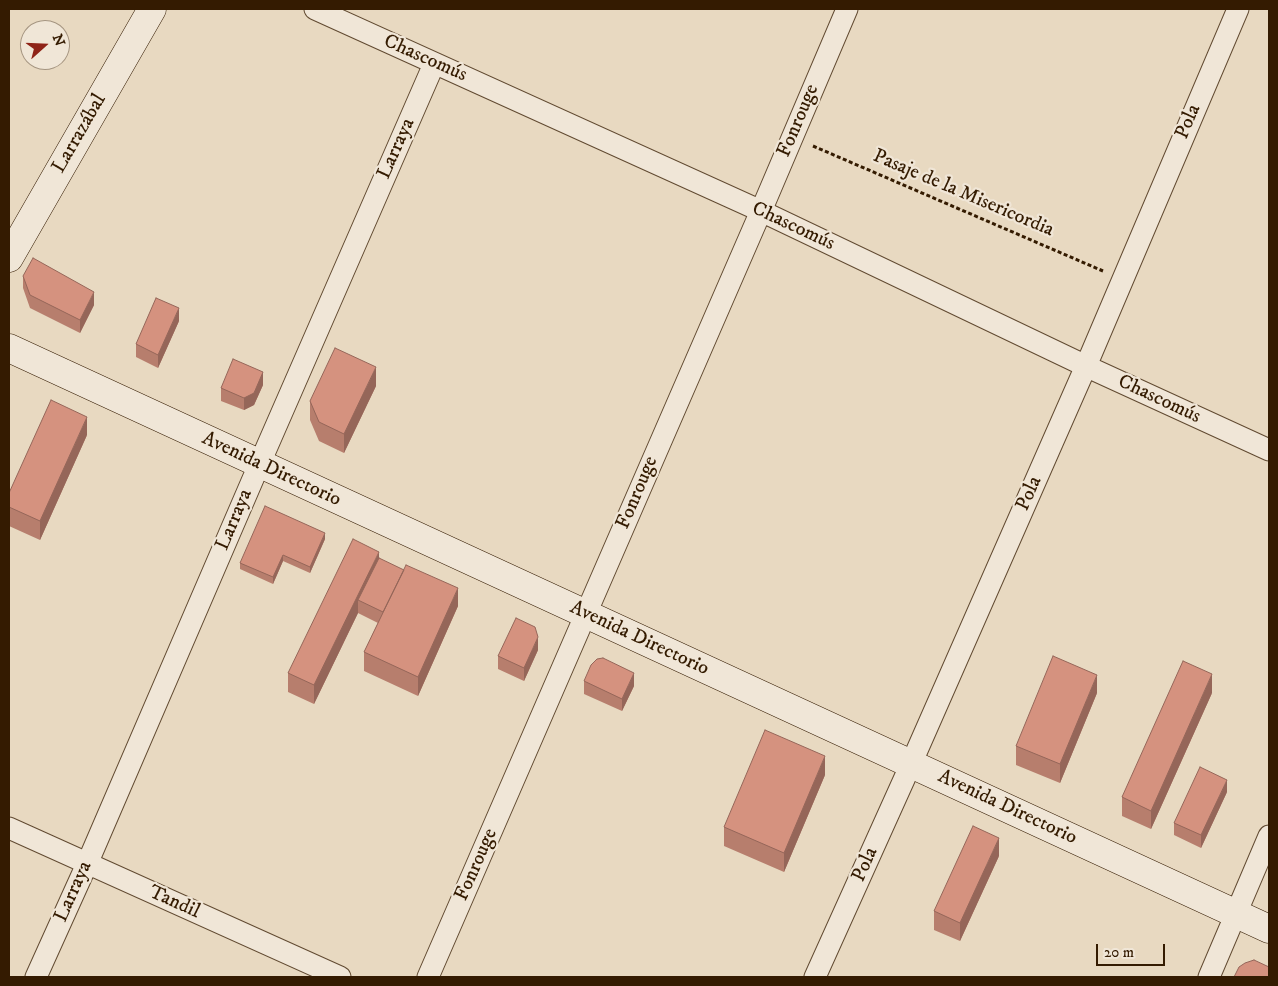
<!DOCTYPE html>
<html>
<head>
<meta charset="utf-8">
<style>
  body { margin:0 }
  #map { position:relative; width:1278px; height:986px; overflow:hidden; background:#e8d9c1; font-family:"IM FELL DW Pica",serif }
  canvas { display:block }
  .frame { position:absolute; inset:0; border:10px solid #341b01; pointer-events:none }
  .north { position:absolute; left:20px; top:20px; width:50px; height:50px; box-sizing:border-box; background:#f0e6d7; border:1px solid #a59581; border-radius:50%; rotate:70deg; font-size:14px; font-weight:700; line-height:20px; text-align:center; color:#341b01 }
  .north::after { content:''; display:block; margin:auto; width:18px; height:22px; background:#8f2418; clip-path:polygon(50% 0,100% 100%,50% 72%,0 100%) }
  .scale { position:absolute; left:1096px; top:944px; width:69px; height:22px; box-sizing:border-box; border:2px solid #341b01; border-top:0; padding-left:6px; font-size:15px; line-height:18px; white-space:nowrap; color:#341b01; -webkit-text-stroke:4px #f0e6d7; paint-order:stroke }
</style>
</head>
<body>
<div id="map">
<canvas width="1278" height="986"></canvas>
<div class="frame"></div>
<div class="north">N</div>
<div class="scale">20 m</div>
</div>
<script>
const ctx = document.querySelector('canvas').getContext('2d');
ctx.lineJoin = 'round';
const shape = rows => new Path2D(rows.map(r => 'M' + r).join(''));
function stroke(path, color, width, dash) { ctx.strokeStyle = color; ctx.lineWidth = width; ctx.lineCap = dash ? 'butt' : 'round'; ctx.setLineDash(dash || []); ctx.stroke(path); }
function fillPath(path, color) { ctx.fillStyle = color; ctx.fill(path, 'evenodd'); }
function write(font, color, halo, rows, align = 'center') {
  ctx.font = font + ' "IM FELL DW Pica",serif'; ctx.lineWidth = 4.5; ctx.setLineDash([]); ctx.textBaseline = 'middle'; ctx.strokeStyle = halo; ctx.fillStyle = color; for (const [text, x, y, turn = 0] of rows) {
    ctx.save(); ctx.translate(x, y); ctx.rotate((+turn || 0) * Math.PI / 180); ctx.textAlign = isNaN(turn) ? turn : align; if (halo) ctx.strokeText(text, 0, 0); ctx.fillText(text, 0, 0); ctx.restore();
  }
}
const path = shape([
  [813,146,1103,271]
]);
const street = shape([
  [315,9,761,211,1090,368,1269,450],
  [9,828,340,977],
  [36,977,87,864,259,465,434,64],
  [428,977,761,211,847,9],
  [815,977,911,764,1086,366,1238,9],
  [1209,977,1269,836]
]);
const secondary = shape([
  [9,258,152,9],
  [9,348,1269,929]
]);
const wall = shape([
  [23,276,94,305,80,333,30,308,23,288],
  [179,321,158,368,136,357,136,344],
  [263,385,254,405,244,410,221,401,221,388],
  [376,386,344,453,319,441,310,420,310,401],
  [87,435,40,540,9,526,9,507],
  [325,539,310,573,283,561,273,584,240,569,240,563],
  [379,558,458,606,418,696,364,671,364,652,378,623,358,613,314,704,288,692,288,673],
  [538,650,524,681,498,669,498,656],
  [584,681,634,686,622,711,584,694],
  [1097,693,1060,783,1016,765,1016,746],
  [1212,693,1151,829,1122,816,1122,797],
  [825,775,784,872,724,846,724,827],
  [1227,792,1201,848,1174,835,1174,823],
  [999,856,960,941,934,930,934,911]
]);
const shadedWall = shape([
  [94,292,94,305,80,333,80,320],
  [179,308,179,321,158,368,158,355],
  [376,367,376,386,344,453,344,434],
  [263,372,263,385,254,405,244,410,244,398],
  [87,417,87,435,40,540,40,521],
  [325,533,325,539,310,573,310,567],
  [379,552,379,571,358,600,358,613,314,704,314,685],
  [283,555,283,561,273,584,273,577],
  [458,588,458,606,418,696,418,677],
  [538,637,538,650,524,681,524,668],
  [634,673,634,686,622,711,622,699],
  [1212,674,1212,693,1151,829,1151,811],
  [1097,675,1097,693,1060,783,1060,764],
  [825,756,825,775,784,872,784,853],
  [1227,780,1227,792,1201,848,1201,835],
  [999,838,999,856,960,941,960,923]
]);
const building = shape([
  [33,258,94,292,80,320,30,295,23,276,33,258],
  [156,298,179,308,158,355,136,344,156,298],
  [335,348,376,367,344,434,319,422,310,401,335,348],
  [233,359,263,372,254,393,244,398,221,388,233,359],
  [51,400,87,417,40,521,9,507,9,493,51,400],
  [265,506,325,533,310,567,283,555,273,577,240,563,265,506],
  [353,539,379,552,314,685,288,673,353,539],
  [379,558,404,570,383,612,358,600,379,558],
  [406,565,458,588,418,677,364,652,406,565],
  [516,618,535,627,538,637,524,668,498,656,516,618],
  [1053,656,1097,675,1060,764,1016,746,1053,656],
  [603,658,634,673,622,699,584,681,591,665,597,659,603,658],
  [1183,661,1212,674,1151,811,1122,797,1183,661],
  [765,730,825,756,784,853,724,827,765,730],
  [1200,767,1227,780,1201,835,1174,823,1200,767],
  [973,826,999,838,960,923,934,911,973,826],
  [1254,960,1269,967,1269,975,1268,977,1234,977,1239,967,1245,963,1254,960]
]);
const streetNames = [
  ["Chascomús",425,59,24],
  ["Fonrouge",799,121,-67],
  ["Pola",1189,122,-67],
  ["Larrazábal",80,134,-60],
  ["Larraya",397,149,-66],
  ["Pasaje de la Misericordia",963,194,23],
  ["Chascomús",793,227,25],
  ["Chascomús",1159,400,25],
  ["Avenida Directorio",271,470,25],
  ["Fonrouge",638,493,-67],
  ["Pola",1030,494,-66],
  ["Larraya",235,520,-67],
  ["Avenida Directorio",639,639,25],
  ["Avenida Directorio",1007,808,25],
  ["Fonrouge",477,865,-66],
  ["Pola",866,865,-66],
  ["Larraya",74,892,-66],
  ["Tandil",174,903,24]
];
stroke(street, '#614a31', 23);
stroke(secondary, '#341b01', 29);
stroke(path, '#341b01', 3, [4, 2.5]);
stroke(street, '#f0e6d7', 21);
stroke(secondary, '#f0e6d7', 28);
fillPath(wall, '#b77e6d');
fillPath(shadedWall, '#956659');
fillPath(building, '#d5927f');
stroke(building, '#956659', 1);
write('20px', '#341b01', '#f0e6d7', streetNames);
</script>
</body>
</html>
